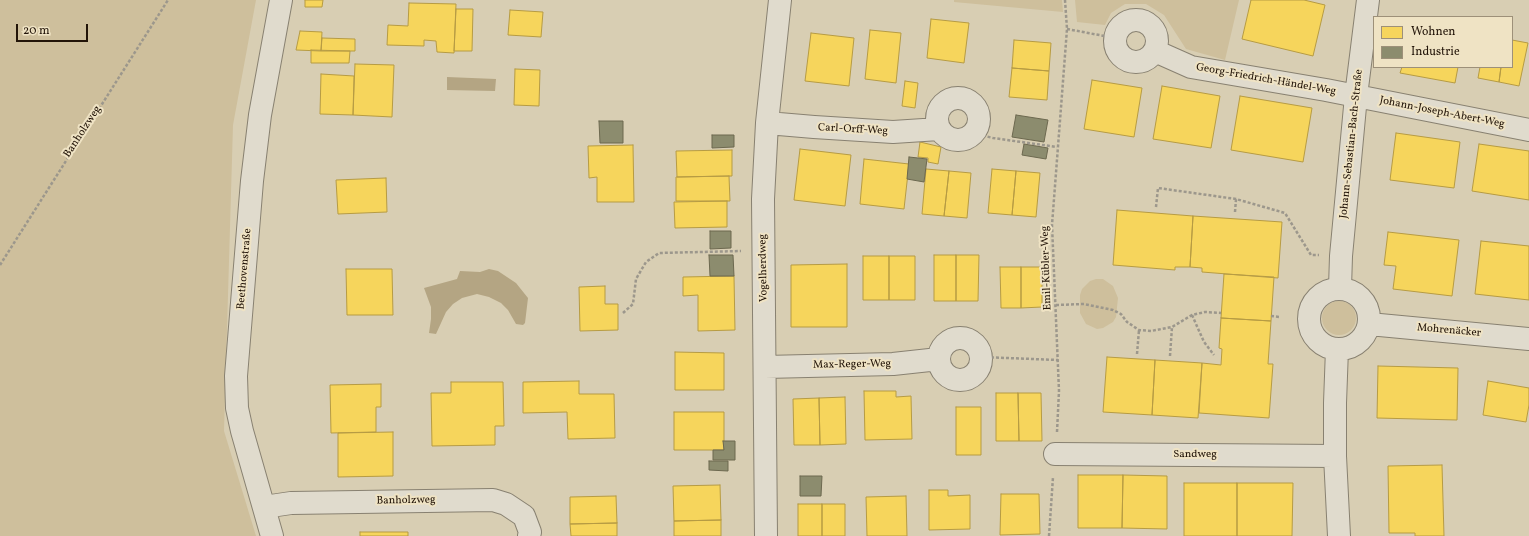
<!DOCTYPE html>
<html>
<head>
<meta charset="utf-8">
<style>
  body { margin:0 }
  #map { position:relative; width:1529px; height:536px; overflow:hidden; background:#d8ceb3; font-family:Vollkorn,serif }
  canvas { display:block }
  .legend { position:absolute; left:1373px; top:16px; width:140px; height:52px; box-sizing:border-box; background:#efe3c4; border:1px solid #9d9079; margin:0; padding:5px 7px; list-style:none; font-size:12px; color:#221408 }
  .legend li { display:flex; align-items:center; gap:8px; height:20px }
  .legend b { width:20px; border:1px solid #9d9079 }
  .scale { position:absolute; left:16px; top:24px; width:72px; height:18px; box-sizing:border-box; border:2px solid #221408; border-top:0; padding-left:5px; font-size:12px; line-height:14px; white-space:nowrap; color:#221408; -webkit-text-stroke:3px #efe3c4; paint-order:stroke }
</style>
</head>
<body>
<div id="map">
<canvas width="1529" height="536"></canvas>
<ul class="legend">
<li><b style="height:11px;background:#f6d55c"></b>Wohnen</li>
<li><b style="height:11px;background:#8c8c6e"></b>Industrie</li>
</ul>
<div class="scale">20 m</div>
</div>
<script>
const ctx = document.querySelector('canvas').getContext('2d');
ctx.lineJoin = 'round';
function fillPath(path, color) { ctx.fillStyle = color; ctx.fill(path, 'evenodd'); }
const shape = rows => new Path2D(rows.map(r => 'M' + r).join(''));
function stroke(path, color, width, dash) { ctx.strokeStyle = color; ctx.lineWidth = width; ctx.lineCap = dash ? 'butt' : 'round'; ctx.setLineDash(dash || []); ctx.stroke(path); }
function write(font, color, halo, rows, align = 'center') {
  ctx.font = font + ' Vollkorn,serif'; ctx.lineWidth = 4; ctx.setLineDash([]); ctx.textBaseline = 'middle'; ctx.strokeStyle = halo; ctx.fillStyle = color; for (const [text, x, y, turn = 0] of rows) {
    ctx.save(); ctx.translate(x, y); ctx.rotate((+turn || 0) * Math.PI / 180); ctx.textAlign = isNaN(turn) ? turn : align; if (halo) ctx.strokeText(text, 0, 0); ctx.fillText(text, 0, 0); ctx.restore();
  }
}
const green = shape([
  [0,0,256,0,233,125,224,431,256,536,0,536],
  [954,0,1062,0,1063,12,954,2],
  [1075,0,1239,0,1225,60,1186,49,1164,15,1146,4,1125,4,1111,13,1105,25,1077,22],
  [1096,279,1103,279,1113,286,1118,298,1116,317,1113,322,1103,328,1097,329,1086,324,1080,313,1080,295,1082,289,1090,281],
  '1322 318a17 17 0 1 1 34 0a17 17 0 1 1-34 0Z'
]);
const water = shape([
  [447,77,496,79,495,91,447,90],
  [489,269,498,271,516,283,528,298,525,323,523,325,516,324,508,310,501,303,489,297,477,294,462,298,453,304,446,312,436,334,429,333,431,319,431,307,424,288,457,279,460,271,480,272]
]);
const homes = shape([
  [305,0,323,0,322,7,305,7,305,0],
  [1251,0,1304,0,1325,5,1313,56,1242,39,1251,0],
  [409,3,456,4,454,53,437,52,436,41,424,40,424,46,387,45,388,25,408,26,409,3],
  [456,9,473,9,472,51,454,51,456,9],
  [510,10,543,12,541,37,508,35,510,10],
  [931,19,969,23,964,63,927,58,931,19],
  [870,30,901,33,896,83,865,79,870,30],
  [300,31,322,32,321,51,296,50,300,31],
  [811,33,854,38,849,86,805,81,811,33],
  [322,38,355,39,355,51,321,51,322,38],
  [1014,40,1051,43,1049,71,1012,68,1014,40],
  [1512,40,1528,43,1519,86,1499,82,1501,67,1512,67,1512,40],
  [311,50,350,51,349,63,311,63,311,50],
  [355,64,394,65,392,117,353,115,355,64],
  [1402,67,1458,67,1455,83,1400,73,1402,67],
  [1480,67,1501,67,1499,82,1478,78,1480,67],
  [1012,68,1049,71,1047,100,1009,97,1012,68],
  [515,69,540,70,539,106,514,105,515,69],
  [321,74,354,76,353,115,320,114,321,74],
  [1092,80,1142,88,1134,137,1084,129,1092,80],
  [905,81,918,83,915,108,902,106,905,81],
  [1162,86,1220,96,1211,148,1153,139,1162,86],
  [1240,96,1312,108,1303,162,1231,150,1240,96],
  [1396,133,1460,142,1454,188,1390,180,1396,133],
  [920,142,941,147,938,164,928,162,928,158,918,157,920,142],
  [1479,144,1529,151,1529,200,1472,191,1479,144],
  [633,145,634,202,597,202,597,177,589,178,588,146,633,145],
  [800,149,851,155,845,206,794,200,800,149],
  [732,150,732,176,677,177,676,151,732,150],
  [864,159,909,164,904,209,860,204,864,159],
  [926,169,949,171,944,216,922,214,926,169],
  [992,169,1016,171,1012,215,988,213,992,169],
  [949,171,971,173,967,218,944,216,949,171],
  [1016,171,1040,173,1036,217,1012,215,1016,171],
  [729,176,730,201,676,201,676,177,729,176],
  [386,178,387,212,338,214,336,180,386,178],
  [727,201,727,227,675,228,674,202,727,201],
  [1117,210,1193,216,1190,267,1175,267,1175,270,1113,265,1117,210],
  [1193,216,1282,222,1278,278,1202,272,1202,268,1190,267,1193,216],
  [1388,232,1459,240,1452,296,1393,289,1396,266,1384,265,1388,232],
  [1481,241,1529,246,1529,300,1475,294,1481,241],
  [934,255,956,255,956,301,934,301,934,255],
  [956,255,979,255,978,301,956,301,956,255],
  [863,256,889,256,889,300,863,300,863,256],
  [889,256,915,256,915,300,889,300,889,256],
  [847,264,847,327,791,327,791,265,847,264],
  [1000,267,1021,267,1021,308,1001,308,1000,267],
  [1021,267,1042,267,1042,307,1021,308,1021,267],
  [346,269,392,269,393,315,347,315,346,269],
  [1224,274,1274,277,1271,321,1221,318,1224,274],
  [734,276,735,330,698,331,698,295,683,296,683,277,734,276],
  [605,286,605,304,618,304,618,330,580,331,579,287,605,286],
  [1221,318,1271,321,1268,364,1273,364,1269,418,1199,413,1202,363,1221,365,1222,349,1219,348,1221,318],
  [675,352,724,353,724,390,675,390,675,352],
  [1107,357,1155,360,1152,415,1103,412,1107,357],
  [1155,360,1202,363,1198,418,1152,415,1155,360],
  [1378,366,1458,368,1457,420,1377,418,1378,366],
  [579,381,579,394,614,394,615,438,568,439,567,412,523,413,523,382,579,381],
  [1488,381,1529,388,1529,405,1526,422,1483,415,1488,381],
  [451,382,503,382,504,426,495,426,495,445,432,446,431,393,451,393,451,382],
  [381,384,381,407,376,407,376,432,331,433,330,385,381,384],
  [864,391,896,391,896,397,911,396,912,439,865,440,864,391],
  [996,393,1018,393,1019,441,996,441,996,393],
  [1018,393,1041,393,1042,441,1019,441,1018,393],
  [845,397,846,444,820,445,819,398,845,397],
  [819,398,820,445,794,445,793,399,819,398],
  [956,407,981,407,981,455,956,455,956,407],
  [674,412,724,412,724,450,674,450,674,412],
  [393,432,393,476,338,477,338,433,393,432],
  [1442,465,1444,536,1415,536,1415,533,1389,533,1388,466,1442,465],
  [1078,475,1123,475,1122,528,1078,528,1078,475],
  [1123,475,1167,476,1167,529,1122,528,1123,475],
  [1184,483,1237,483,1237,536,1184,536,1184,483],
  [1237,483,1293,483,1292,536,1237,536,1237,483],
  [720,485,721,520,674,521,673,486,720,485],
  [929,490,948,490,948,496,970,495,970,529,929,530,929,490],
  [1001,494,1039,494,1040,534,1000,535,1001,494],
  [616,496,617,523,570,524,570,497,616,496],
  [906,496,907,536,867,536,866,497,906,496],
  [798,504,822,504,822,536,798,536,798,504],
  [822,504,845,504,845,536,822,536,822,504],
  [721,520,721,536,674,536,674,521,721,520],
  [617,523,617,536,571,536,570,524,617,523],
  [360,532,408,532,408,536,360,536,360,532]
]);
const industry = shape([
  [1016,115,1048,120,1044,142,1012,137,1016,115],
  [599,121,623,121,623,143,600,143,599,121],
  [712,135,734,135,734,147,712,148,712,135],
  [1024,144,1048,148,1046,159,1022,155,1024,144],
  [909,157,927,159,924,182,907,179,909,157],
  [710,231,731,231,731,248,710,249,710,231],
  [709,255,733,255,734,276,710,276,709,255],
  [723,441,735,441,735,460,713,460,713,450,724,450,723,441],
  [709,461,728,461,728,471,709,470,709,461],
  [800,476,822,476,821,496,800,496,800,476]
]);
const path = shape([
  [1067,29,1115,38],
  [973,133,993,138,1057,147],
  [1156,207,1158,188,1236,199,1285,213,1311,255,1319,255],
  [1235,212,1236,199],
  [0,265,168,0],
  [1056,305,1084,304,1113,310,1121,314,1127,322,1139,330,1151,331,1172,327,1192,315,1205,312,1221,313],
  [623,313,633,304,636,279,646,262,659,253,741,251],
  [1192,315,1204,342,1214,355],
  [1271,316,1280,317],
  [1137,354,1139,330],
  [1170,356,1172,327],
  [981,357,1058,360],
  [1057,432,1059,391,1052,225,1067,29,1065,0],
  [1049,536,1053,477]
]);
const street = shape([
  '1115 41a21 21 0 1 1 42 0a21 21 0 1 1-42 0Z',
  [1155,51,1191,67,1326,90,1529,130],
  '937 119a21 21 0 1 1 42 0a21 21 0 1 1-42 0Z',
  [767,123,814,127,893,132,939,129],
  [1340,288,1341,256,1356,96,1368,0],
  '1309 319a30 30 0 1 1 60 0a30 30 0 1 1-60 0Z',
  [1369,324,1529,339],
  '939 359a21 21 0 1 1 42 0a21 21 0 1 1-42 0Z',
  [1337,349,1335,403,1335,456,1339,536],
  [765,367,893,364,939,359],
  [1055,454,1335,456],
  [264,507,291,503,493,500,506,504,524,516,530,532,529,536],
  [272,536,242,431,237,408,236,376,252,181,260,115,281,0],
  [766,536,763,199,767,123,780,0]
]);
const streetNames = [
  ["Georg-Friedrich-Händel-Weg",1266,80,10],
  ["Johann-Joseph-Abert-Weg",1442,113,11],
  ["Carl-Orff-Weg",853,130,3],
  ["Banholzweg",83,132,-57],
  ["Johann-Sebastian-Bach-Straße",1352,144,-84],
  ["Vogelherdweg",764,268,-91],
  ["Emil-Kübler-Weg",1047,268,-92],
  ["Beethovenstraße",245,269,-85],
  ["Mohrenäcker",1449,331,5],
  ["Max-Reger-Weg",852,365,-1],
  ["Sandweg",1195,455],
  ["Banholzweg",406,501,-1]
];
fillPath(green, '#cebf9c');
fillPath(water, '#b4a583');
fillPath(homes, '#f6d55c');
stroke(homes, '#b69b43', 1);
fillPath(industry, '#8c8c6e');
stroke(industry, '#6c684f', 1);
stroke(street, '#888171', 24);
stroke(path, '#9c978c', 2.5, [3, 2]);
stroke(street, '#e0dbcd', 22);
write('11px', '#221408', '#efe3c4', streetNames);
</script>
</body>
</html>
